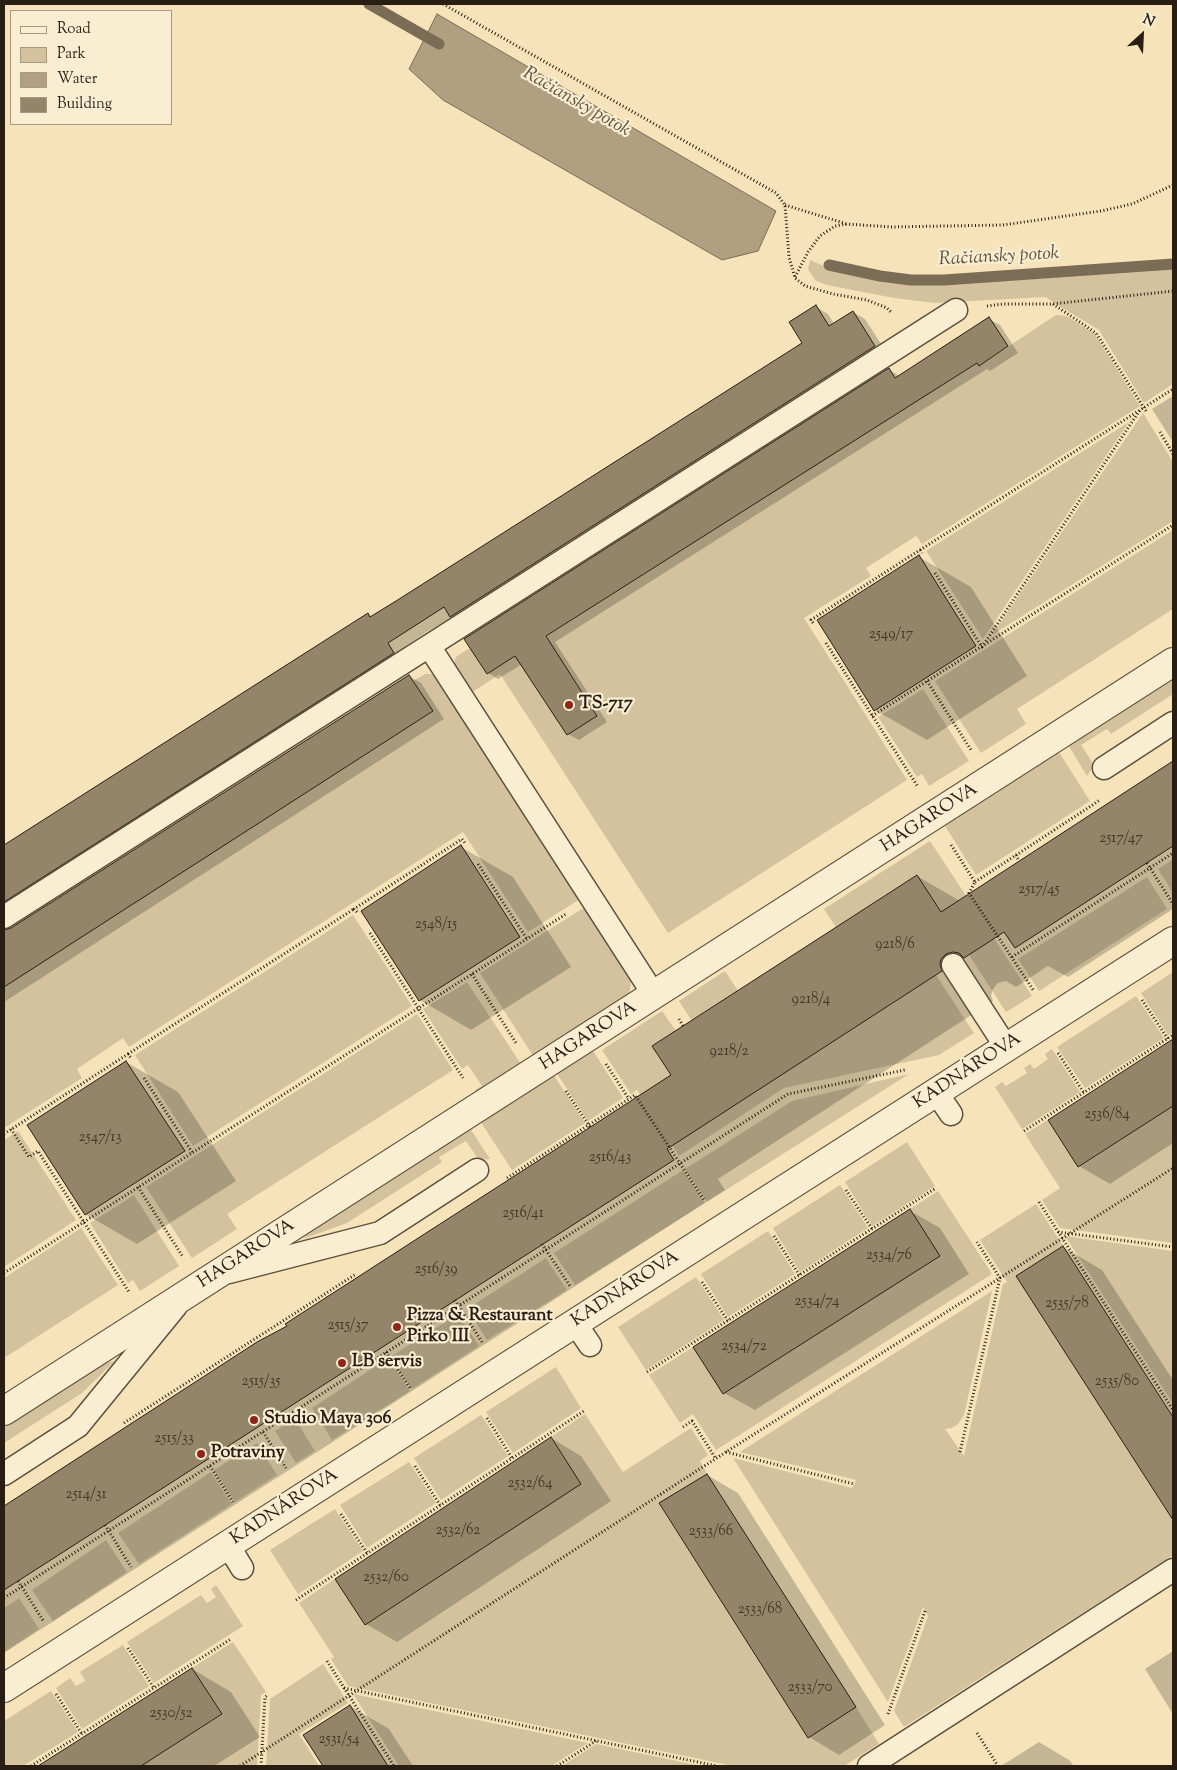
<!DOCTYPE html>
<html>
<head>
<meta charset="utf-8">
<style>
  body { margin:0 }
  #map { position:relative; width:1177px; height:1770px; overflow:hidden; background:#f6e3b9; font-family:"Sorts Mill Goudy",serif }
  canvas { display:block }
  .frame { position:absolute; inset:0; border:5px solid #291e13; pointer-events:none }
  .legend { position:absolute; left:10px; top:10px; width:162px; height:115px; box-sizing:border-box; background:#f9edd2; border:1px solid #a69a86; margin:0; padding:6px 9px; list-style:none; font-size:15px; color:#291e13 }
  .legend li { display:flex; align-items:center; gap:10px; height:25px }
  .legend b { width:25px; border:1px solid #a69a86 }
  .north { position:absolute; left:1117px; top:10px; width:50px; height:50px; -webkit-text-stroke:4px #f9edd2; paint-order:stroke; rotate:25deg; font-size:14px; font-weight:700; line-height:20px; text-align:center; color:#291e13 }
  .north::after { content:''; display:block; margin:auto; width:18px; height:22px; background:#291e13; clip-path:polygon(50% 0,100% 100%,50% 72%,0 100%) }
</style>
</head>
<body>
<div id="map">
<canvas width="1177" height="1770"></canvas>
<div class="frame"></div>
<ul class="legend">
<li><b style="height:6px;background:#f9edd2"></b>Road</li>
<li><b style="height:14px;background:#d3c29d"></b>Park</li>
<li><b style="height:14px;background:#b0a081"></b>Water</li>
<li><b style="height:14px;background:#948469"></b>Building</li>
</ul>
<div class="north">N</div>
</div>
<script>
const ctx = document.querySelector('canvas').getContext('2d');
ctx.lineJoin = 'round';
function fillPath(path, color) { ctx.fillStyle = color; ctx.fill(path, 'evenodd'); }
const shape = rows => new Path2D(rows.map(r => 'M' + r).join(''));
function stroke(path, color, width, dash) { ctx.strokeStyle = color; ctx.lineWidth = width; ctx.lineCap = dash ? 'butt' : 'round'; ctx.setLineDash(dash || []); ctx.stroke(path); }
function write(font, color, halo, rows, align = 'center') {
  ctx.font = font + ' "Sorts Mill Goudy",serif'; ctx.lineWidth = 4.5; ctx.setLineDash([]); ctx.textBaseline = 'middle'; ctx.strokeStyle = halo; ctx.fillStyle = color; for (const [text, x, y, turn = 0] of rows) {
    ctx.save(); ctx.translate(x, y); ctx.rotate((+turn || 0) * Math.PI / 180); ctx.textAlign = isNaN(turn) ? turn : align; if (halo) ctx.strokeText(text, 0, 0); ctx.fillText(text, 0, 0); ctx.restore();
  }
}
const green = shape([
  [810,260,826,267,880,279,911,283,943,284,1173,267,1173,384,1144,403,1099,330,1045,297,935,303,894,298,827,285,816,281,808,269],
  [1056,315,1066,316,1094,333,1140,406,922,544,916,536,866,568,871,576,804,618,907,780,668,933,500,674,471,693,455,666,455,659,457,656,470,648,487,674,961,373,977,363,979,366],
  [571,674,597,716,567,735,541,694],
  [1143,413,1173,462,1173,521,992,635],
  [1129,422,983,639,926,551],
  [1173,530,1173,609,1017,709,1026,724,981,753,935,681],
  [425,674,432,674,438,679,580,899,528,932,463,832,129,1047,123,1038,77,1069,82,1078,4,1128,4,987,432,712,413,681],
  [1173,674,1173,694,1111,734,1107,729,1081,745,1094,765,1087,776,1067,743],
  [923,689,969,761,929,786,922,774,917,777,878,717],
  [1057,749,1090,801,976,875,943,823],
  [930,841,1032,996,1006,1012,917,875,836,927,824,909],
  [1173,859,1173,893,1158,869],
  [1147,877,1167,909,1039,991,1018,959],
  [585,907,631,979,629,999,535,1059,480,973],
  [353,915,412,1006,193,1146,135,1055],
  [725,971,738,991,692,1021,679,1001],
  [1173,972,1173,1032,1168,1035,1141,993],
  [936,975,974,1033,939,1055,784,1088,679,1156,637,1090,631,1094,602,1050,662,1011,676,1031,652,1046,704,1125],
  [467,982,523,1067,478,1095,475,1090,482,1086,468,1065,462,1069,423,1009],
  [1136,996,1164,1038,1085,1088,1057,1047],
  [417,1014,453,1070,227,1214,237,1229,192,1258,146,1187],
  [592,1049,623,1098,588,1121,556,1072],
  [1052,1049,1080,1092,1022,1129,995,1087,1002,1082,1006,1086,1027,1073,1024,1068,1030,1064,1034,1069,1048,1059,1045,1054],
  [553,1074,585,1123,512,1170,480,1121],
  [909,1074,707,1202,685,1169,792,1101],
  [1173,1106,1173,1243,1060,1228,1042,1200,1060,1188,1025,1134,1048,1120,1079,1167],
  [469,1127,490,1159,479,1160,466,1141,439,1157,442,1162,347,1223,303,1239,317,1223],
  [18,1131,76,1220,4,1267,4,1140],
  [907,1142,935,1186,872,1226,845,1182],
  [683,1170,705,1203,575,1285,554,1253],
  [840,1185,868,1228,800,1272,773,1228],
  [938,1191,992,1274,716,1450,693,1414,680,1423,649,1375,693,1347,724,1394,868,1302,939,1256,910,1209],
  [134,1195,179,1266,140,1291,133,1280,128,1283,90,1223],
  [1036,1204,1063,1246,1016,1276,1166,1509,1173,1505,1173,1555,904,1727,894,1711,928,1616,923,1607,888,1702,733,1458,852,1488,856,1480,740,1452,992,1291,964,1415,958,1424,952,1428,945,1429,964,1456,1003,1284,1007,1282,980,1240],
  [81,1228,118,1285,4,1358,4,1278],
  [768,1231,795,1274,728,1317,701,1274],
  [1065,1236,1173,1251,1173,1404],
  [546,1258,567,1290,487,1340,467,1309],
  [696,1277,724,1320,646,1370,618,1327],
  [458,1314,479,1346,412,1389,390,1357],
  [388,1358,410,1391,332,1440,312,1408],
  [115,1361,82,1393,4,1443,4,1423,95,1365],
  [556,1367,581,1408,513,1453,486,1412],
  [585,1414,623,1472,691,1428,708,1455,700,1461,707,1474,659,1504,808,1738,856,1707,879,1744,844,1766,733,1766,348,1686,331,1659,334,1657,299,1603,335,1579,366,1625,509,1531,581,1484,551,1437],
  [481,1415,508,1456,441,1500,414,1458],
  [295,1419,315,1451,296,1463,275,1431],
  [257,1443,277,1475,235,1502,214,1470],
  [409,1462,436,1503,367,1548,340,1505],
  [211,1472,232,1504,139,1564,118,1533],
  [335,1509,363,1551,298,1594,270,1550],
  [106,1540,127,1572,53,1621,32,1590],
  [216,1585,243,1626,154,1683,127,1642,201,1595,207,1603,216,1597,211,1589],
  [19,1598,39,1629,4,1652,4,1608],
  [233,1642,266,1692,261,1695,257,1766,141,1766,222,1715,192,1668],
  [123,1645,149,1686,82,1729,56,1688,70,1678,76,1686,85,1681,80,1672],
  [323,1664,348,1703,299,1734,319,1766,266,1766,270,1699],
  [51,1691,78,1732,23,1766,4,1766,4,1721],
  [353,1694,588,1743,551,1766,399,1766],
  [596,1744,701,1766,562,1766]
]);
const water = shape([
  [437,14,776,211,758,251,722,260,443,100,409,69,437,14]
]);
const shadow = shape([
  [816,307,828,314,834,324,853,312,865,319,887,353,463,623,452,617,425,633,400,650,406,660,4,920,4,846,368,614,372,617,804,343],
  [989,319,1000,325,1018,353,990,371,987,369,555,642,607,722,579,740,568,734,522,664,498,679,488,673,889,370,900,376],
  [1173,396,1173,442,1152,409],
  [919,557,971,587,1027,676,927,740,875,710],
  [409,676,421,683,444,719,4,1002,4,928,5,932,12,929],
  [1173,762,1173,909,1068,977,1048,966,1016,987,1006,981,998,983,993,989,991,996,993,1001,718,1179,725,1190,4,1653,4,1508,258,1343,288,1327,673,1076,917,876,960,901],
  [461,847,513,877,571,967,471,1030,420,1000],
  [1173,1041,1173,1143,1110,1184,1079,1166,1049,1120],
  [126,1062,178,1092,236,1181,137,1244,85,1214],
  [910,1211,940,1228,969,1274,755,1410,724,1393],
  [1063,1247,1102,1270,1173,1380,1173,1512,1167,1508],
  [551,1438,581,1456,611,1501,397,1642,366,1624,336,1579],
  [707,1475,738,1493,885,1725,839,1755,809,1737],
  [1173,1651,1173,1714,1145,1669],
  [192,1669,231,1692,260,1737,214,1766,40,1766],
  [350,1706,389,1729,413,1766,324,1766,304,1736],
  [1039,1742,1069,1760,1074,1766,1001,1766]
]);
const stream = shape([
  [369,4,439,44],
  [829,265,880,276,911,280,944,280,1173,264]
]);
const building = shape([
  [816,305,829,326,853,311,875,346,450,617,444,607,413,627,388,643,394,653,4,902,4,845,368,613,370,617,396,601,802,343,789,322,816,305],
  [989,317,1008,346,979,366,977,363,546,636,597,716,567,735,515,656,487,674,464,639,889,368,895,378,989,317],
  [919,555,976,646,874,711,817,620,919,555],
  [409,675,433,711,4,987,4,930,11,928,409,675],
  [1173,761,1173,846,1015,948,1004,932,964,958,959,953,953,952,946,954,941,959,940,965,942,971,667,1149,674,1160,4,1590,4,1506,257,1342,287,1326,285,1324,671,1075,652,1046,917,875,941,912,1173,761],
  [461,845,520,937,419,1001,361,911,461,845],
  [1173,1039,1173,1106,1078,1167,1048,1120,1173,1039],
  [126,1061,185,1151,85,1215,27,1125,126,1061],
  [910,1209,940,1256,723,1394,693,1347,910,1209],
  [1063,1246,1173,1417,1173,1520,1016,1276,1063,1246],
  [551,1437,581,1484,365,1625,335,1579,551,1437],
  [707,1474,856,1707,808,1738,659,1503,707,1474],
  [192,1668,222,1714,141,1766,38,1766,192,1668],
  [350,1705,374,1744,388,1766,323,1766,303,1735,350,1705]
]);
const path = shape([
  [443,4,776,193,785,205,789,257,795,278,805,286,833,294,867,300,887,308,892,313],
  [785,205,847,224],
  [795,277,808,252,820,236,835,226,847,224,891,227,1003,225,1101,211,1132,204,1173,185],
  [1053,304,1096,333,1146,411],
  [987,306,1003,304,1052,304,1173,291],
  [1160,432,1173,454],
  [920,550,1173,389],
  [935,573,982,647,1140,410],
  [813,623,811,620,920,550,922,553],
  [826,643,918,787],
  [927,681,971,750],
  [872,716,1173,525],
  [951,845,975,882,969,893,1034,991],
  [1016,855,1019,861],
  [1147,863,1173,904],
  [478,864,527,939],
  [975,882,1100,800],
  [357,912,354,909,462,839,465,843],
  [370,933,463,1078],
  [1012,957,1173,853],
  [472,974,516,1043],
  [1142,1000,1168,1039],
  [679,1019,683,1026],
  [1058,1053,1084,1093],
  [128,1054,354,909],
  [606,1064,629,1099],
  [144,1078,192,1152],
  [566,1091,590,1127],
  [11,1129,29,1157,38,1151,129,1292],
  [1024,1131,1173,1035],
  [4,1134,128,1054,131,1058],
  [507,1178,635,1095,704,1200],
  [138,1187,183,1257],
  [846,1190,872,1229],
  [1039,1202,1173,1410],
  [1058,1232,1173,1247],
  [774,1236,800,1276],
  [542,1244,570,1286],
  [4,1273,566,914],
  [702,1282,728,1321],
  [455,1300,482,1342],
  [386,1352,410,1388],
  [647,1372,936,1188],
  [487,1418,512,1458],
  [124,1423,356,1274],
  [683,1427,692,1421,716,1459],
  [263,1432,286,1468],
  [726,1452,854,1484],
  [960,1452,1000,1278,977,1242],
  [210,1466,233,1502],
  [415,1466,440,1505],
  [341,1514,367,1553],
  [105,1525,131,1567],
  [18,1581,44,1622],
  [4,1598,788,1094,905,1070],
  [296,1600,584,1411],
  [128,1648,154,1688],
  [327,1661,394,1766],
  [344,1688,717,1766],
  [56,1694,82,1734],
  [888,1714,925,1611],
  [977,1733,998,1766],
  [31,1766,231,1639],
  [240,1766,726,1452,1173,1168],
  [261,1766,265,1697,268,1695],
  [557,1766,596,1741]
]);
const lane = shape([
  [429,646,654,995],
  [1104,768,1173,723],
  [4,917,956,310],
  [953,965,1006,1047],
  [936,1092,951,1114],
  [229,1272,380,1233,477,1170],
  [575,1323,590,1345],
  [4,1474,78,1426,176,1306],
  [228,1545,242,1568],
  [869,1766,1173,1570]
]);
const street = shape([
  [4,1411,1173,662],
  [4,1688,1173,941]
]);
const markers = [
  [569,705,5,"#8f2418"],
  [397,1327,5,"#8f2418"],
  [342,1363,5,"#8f2418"],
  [254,1420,5,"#8f2418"],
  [201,1454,5,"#8f2418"]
];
const numberNames = [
  ["2549/17",891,635],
  ["2517/47",1121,839],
  ["2517/45",1039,890],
  ["2548/15",436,925],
  ["9218/6",895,945],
  ["9218/4",811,1000],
  ["9218/2",729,1052],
  ["2536/84",1107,1115],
  ["2547/13",100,1138],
  ["2516/43",610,1158],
  ["2516/41",523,1214],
  ["2534/76",889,1256],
  ["2516/39",436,1270],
  ["2534/74",817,1302],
  ["2535/78",1067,1304],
  ["2515/37",348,1326],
  ["2534/72",744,1347],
  ["2515/35",261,1382],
  ["2535/80",1117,1382],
  ["2515/33",174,1439],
  ["2532/64",530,1484],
  ["2514/31",86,1495],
  ["2532/62",458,1531],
  ["2533/66",711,1532],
  ["2532/60",386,1578],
  ["2533/68",760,1610],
  ["2533/70",810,1688],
  ["2530/52",171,1714],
  ["2531/54",339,1740]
];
const poiNames = [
  ["TS-717",579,705],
  ["Pizza & Restaurant",407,1317],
  ["Pirko III",407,1338],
  ["LB servis",352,1363],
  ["Studio Maya 306",264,1420],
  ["Potraviny",211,1454]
];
const streetNames = [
  ["HAGAROVA",930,819,-33],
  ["HAGAROVA",589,1037,-33],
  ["KADNÁROVA",968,1072,-33],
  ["HAGAROVA",247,1255,-33],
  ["KADNÁROVA",626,1290,-33],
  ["KADNÁROVA",285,1508,-33]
];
const waterNames = [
  ["Račiansky potok",576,103,30],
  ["Račiansky potok",999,258,-3]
];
fillPath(green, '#d3c29d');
fillPath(water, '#b0a081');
stroke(water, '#7a6c55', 1);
fillPath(shadow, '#0003');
stroke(stream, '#7a6c55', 11);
fillPath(building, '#948469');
stroke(building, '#291e13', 1);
stroke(lane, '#5c4f3c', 25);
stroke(street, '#5c4f3c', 30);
stroke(path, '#291e13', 3, [1, 2.5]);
stroke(lane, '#f9edd2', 22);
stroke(street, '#f9edd2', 28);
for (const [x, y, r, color] of markers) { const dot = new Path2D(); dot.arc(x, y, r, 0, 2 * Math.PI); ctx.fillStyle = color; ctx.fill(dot); stroke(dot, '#f9edd2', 2); }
write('15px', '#443828', null, numberNames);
write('bold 18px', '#291e13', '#f9edd2', poiNames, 'left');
write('18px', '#291e13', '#f9edd2', streetNames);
write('italic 19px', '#5f523f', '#f9edd2', waterNames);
</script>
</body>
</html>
